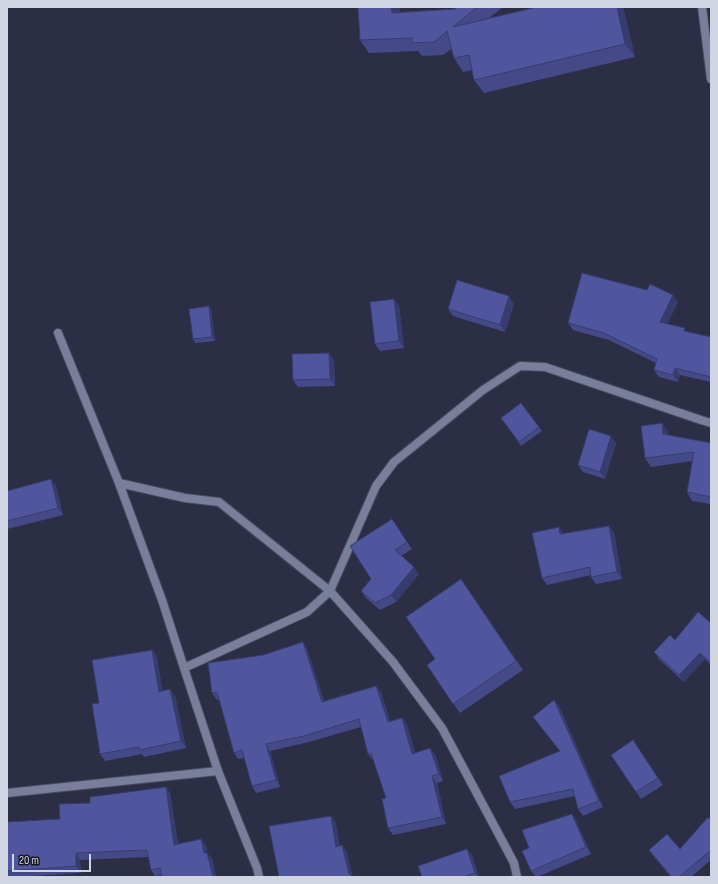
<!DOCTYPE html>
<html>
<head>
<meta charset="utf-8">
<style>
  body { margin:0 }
  #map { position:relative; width:718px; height:884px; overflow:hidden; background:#2b2e45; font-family:"Sofia Sans Condensed",sans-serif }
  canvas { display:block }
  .frame { position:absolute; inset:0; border:8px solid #d1d4e3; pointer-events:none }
  .scale { position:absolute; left:12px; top:854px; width:79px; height:18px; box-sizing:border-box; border:2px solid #d1d4e3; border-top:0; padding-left:5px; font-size:12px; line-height:14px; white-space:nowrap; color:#d1d4e3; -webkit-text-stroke:3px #161722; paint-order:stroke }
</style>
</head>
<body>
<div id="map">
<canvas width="718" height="884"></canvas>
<div class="frame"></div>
<div class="scale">20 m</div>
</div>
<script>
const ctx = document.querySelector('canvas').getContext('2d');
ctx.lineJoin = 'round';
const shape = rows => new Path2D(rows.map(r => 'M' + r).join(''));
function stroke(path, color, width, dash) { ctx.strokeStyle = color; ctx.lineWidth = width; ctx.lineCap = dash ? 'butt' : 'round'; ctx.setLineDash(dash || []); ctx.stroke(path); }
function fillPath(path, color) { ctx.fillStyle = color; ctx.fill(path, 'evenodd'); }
const service = shape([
  [58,333,119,483,162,600,184,668],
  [119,483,185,498,219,502,330,591],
  [7,793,218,771]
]);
const minor = shape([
  [702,7,711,79],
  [330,591,393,662,442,728,514,863,517,877],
  [259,877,257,868,218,771,184,668,307,612,330,591,376,486,394,462,483,390,520,366,545,367,701,420,711,423]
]);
const wall = shape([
  [452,7,503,7,489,18,537,7,623,7,635,57,484,93,474,80,472,70,463,72,454,58,451,49,443,55,422,56,418,51,369,53,360,40,400,12,454,9],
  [678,302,667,324,688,332,711,337,711,382,680,375,678,382,659,377,654,370,656,363,609,340,573,330,568,323],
  [514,304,505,332,453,316,448,309],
  [399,306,404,348,380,351,375,344],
  [211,310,215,341,195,343,193,339],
  [329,353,334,360,335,386,298,387,293,380],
  [521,403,542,431,521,446,501,418],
  [662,423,668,432,668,435,711,443,711,504,692,501,687,492,692,461,651,467,645,458],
  [616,443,605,479,583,472,578,465],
  [51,479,56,486,63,515,7,529,7,491],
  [392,519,412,549,401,556,419,574,396,602,380,610,366,598,361,591,371,579],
  [609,526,614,533,622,579,596,584,591,577,591,575,547,585,542,578,559,527,563,534],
  [461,579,523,670,460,713,427,665,435,659],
  [711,623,711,665,705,659,684,682,659,659,654,652,675,640],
  [303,642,307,649,324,701,376,686,381,692,390,721,402,718,407,725,415,753,435,754,443,781,437,783,446,824,393,835,388,828,386,798,373,760,368,754,361,727,309,742,270,751,280,787,256,793,252,786,244,758,238,759,234,753,219,699,217,700,212,693,263,655],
  [152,650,157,657,162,691,175,696,186,748,144,757,142,754,105,761,100,754,99,703],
  [554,700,559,706,603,807,583,816,578,809,575,796,515,809,510,802,560,751,533,717],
  [633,740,663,785,641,799,611,755],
  [166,787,170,793,178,844,201,839,206,846,207,853,212,859,216,877,162,877,162,875,155,876,151,870,148,857,80,860,81,873,15,877,8,877,7,875,7,822,60,819,90,803],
  [572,814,576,821,591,854,537,877,536,877,531,871,529,848],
  [711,817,711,860,691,877,671,877,653,856,649,850,680,849],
  [467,849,472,856,479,877,422,877]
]);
const shadedWall = shape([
  [391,7,400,7,401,26,392,13],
  [617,7,623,7,635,57,625,44],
  [673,295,678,302,665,329,660,322],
  [509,296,514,304,505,332,500,325],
  [394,299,399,306,404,348,399,341],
  [209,306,211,310,215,341,212,337],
  [329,353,334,360,335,386,330,379],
  [675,368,680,375,678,382,673,375],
  [662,423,668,432,669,443,663,434],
  [611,436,616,443,605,479,600,472],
  [51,479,56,486,63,515,58,508],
  [609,526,614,533,622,579,617,572],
  [559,527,564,534,560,534],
  [414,567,419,574,396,602,391,595],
  [303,642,307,649,326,708,322,702],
  [152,650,157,657,164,699,159,692],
  [700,653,705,659,684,682,679,675],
  [376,686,381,692,392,729,388,722],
  [170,689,175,696,186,748,181,741],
  [554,700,559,706,603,807,599,801],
  [402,718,407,725,417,760,412,754],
  [266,744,270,751,280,787,276,780],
  [430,748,435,754,443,781,439,774],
  [432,776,437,783,446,824,442,817],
  [166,787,170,793,179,851,174,845],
  [572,814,576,821,591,854,586,847],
  [331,816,336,823,341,854,336,847],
  [201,839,206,846,208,860,204,853],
  [342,845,347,852,353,877,350,877,349,874],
  [467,849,472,856,479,877,478,877,475,873],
  [76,853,80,860,81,873,76,866],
  [207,853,212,859,216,877,213,877]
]);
const building = shape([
  [358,7,391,7,392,13,456,9,454,7,477,7,453,27,537,7,617,7,625,44,474,80,469,55,454,58,447,31,434,42,412,43,412,38,360,40,358,7],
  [582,273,647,290,650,284,673,295,660,322,685,328,684,331,711,337,711,377,675,368,673,375,654,370,657,359,604,333,568,323,582,273],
  [457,280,509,296,500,325,448,309,457,280],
  [394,299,399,341,375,344,370,302,394,299],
  [209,306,212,337,193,339,189,309,209,306],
  [329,353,330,379,293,380,292,354,329,353],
  [521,403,539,427,519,442,501,418,521,403],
  [662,423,663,434,711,443,711,497,687,492,694,452,645,458,641,426,662,423],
  [589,429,611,436,600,472,578,465,589,429],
  [51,479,58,508,7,521,7,491,51,479],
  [392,519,407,542,395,550,414,567,391,595,375,603,361,591,371,579,350,546,392,519],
  [609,526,617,572,591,577,590,567,542,578,532,533,559,527,560,534,609,526],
  [461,579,516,661,453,704,427,665,435,659,406,617,461,579],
  [698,612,711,623,711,663,700,653,679,675,654,652,670,635,675,640,698,612],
  [303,642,322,702,376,686,388,722,402,718,412,754,430,748,439,774,432,776,442,817,388,828,382,799,386,798,371,753,368,754,359,719,304,736,266,744,276,780,252,786,242,750,234,753,217,692,212,693,208,663,263,655,303,642],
  [152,650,159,692,170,689,181,741,139,750,139,747,100,754,92,704,99,703,92,660,152,650],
  [554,700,599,801,578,809,573,789,510,802,499,776,560,751,533,717,554,700],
  [633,740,658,778,636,792,611,755,633,740],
  [166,787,174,845,201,839,204,853,207,853,213,877,162,877,160,868,151,870,147,850,76,853,76,866,7,871,7,822,60,819,59,804,90,803,90,797,166,787],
  [572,814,586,847,531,871,522,851,529,848,522,830,572,814],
  [331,816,336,847,342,845,349,874,350,874,351,877,279,877,269,826,331,816],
  [708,817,709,819,711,817,711,850,679,877,672,877,649,850,667,834,680,849,708,817],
  [467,849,475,873,463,877,422,877,418,866,467,849]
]);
stroke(service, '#484b5f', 10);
stroke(minor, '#484b5f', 10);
stroke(service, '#797e9a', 8);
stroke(minor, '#797e9a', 8);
fillPath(wall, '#444a88');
fillPath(shadedWall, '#373c6f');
fillPath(building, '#4f569e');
stroke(building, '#373c6f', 1);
</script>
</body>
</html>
